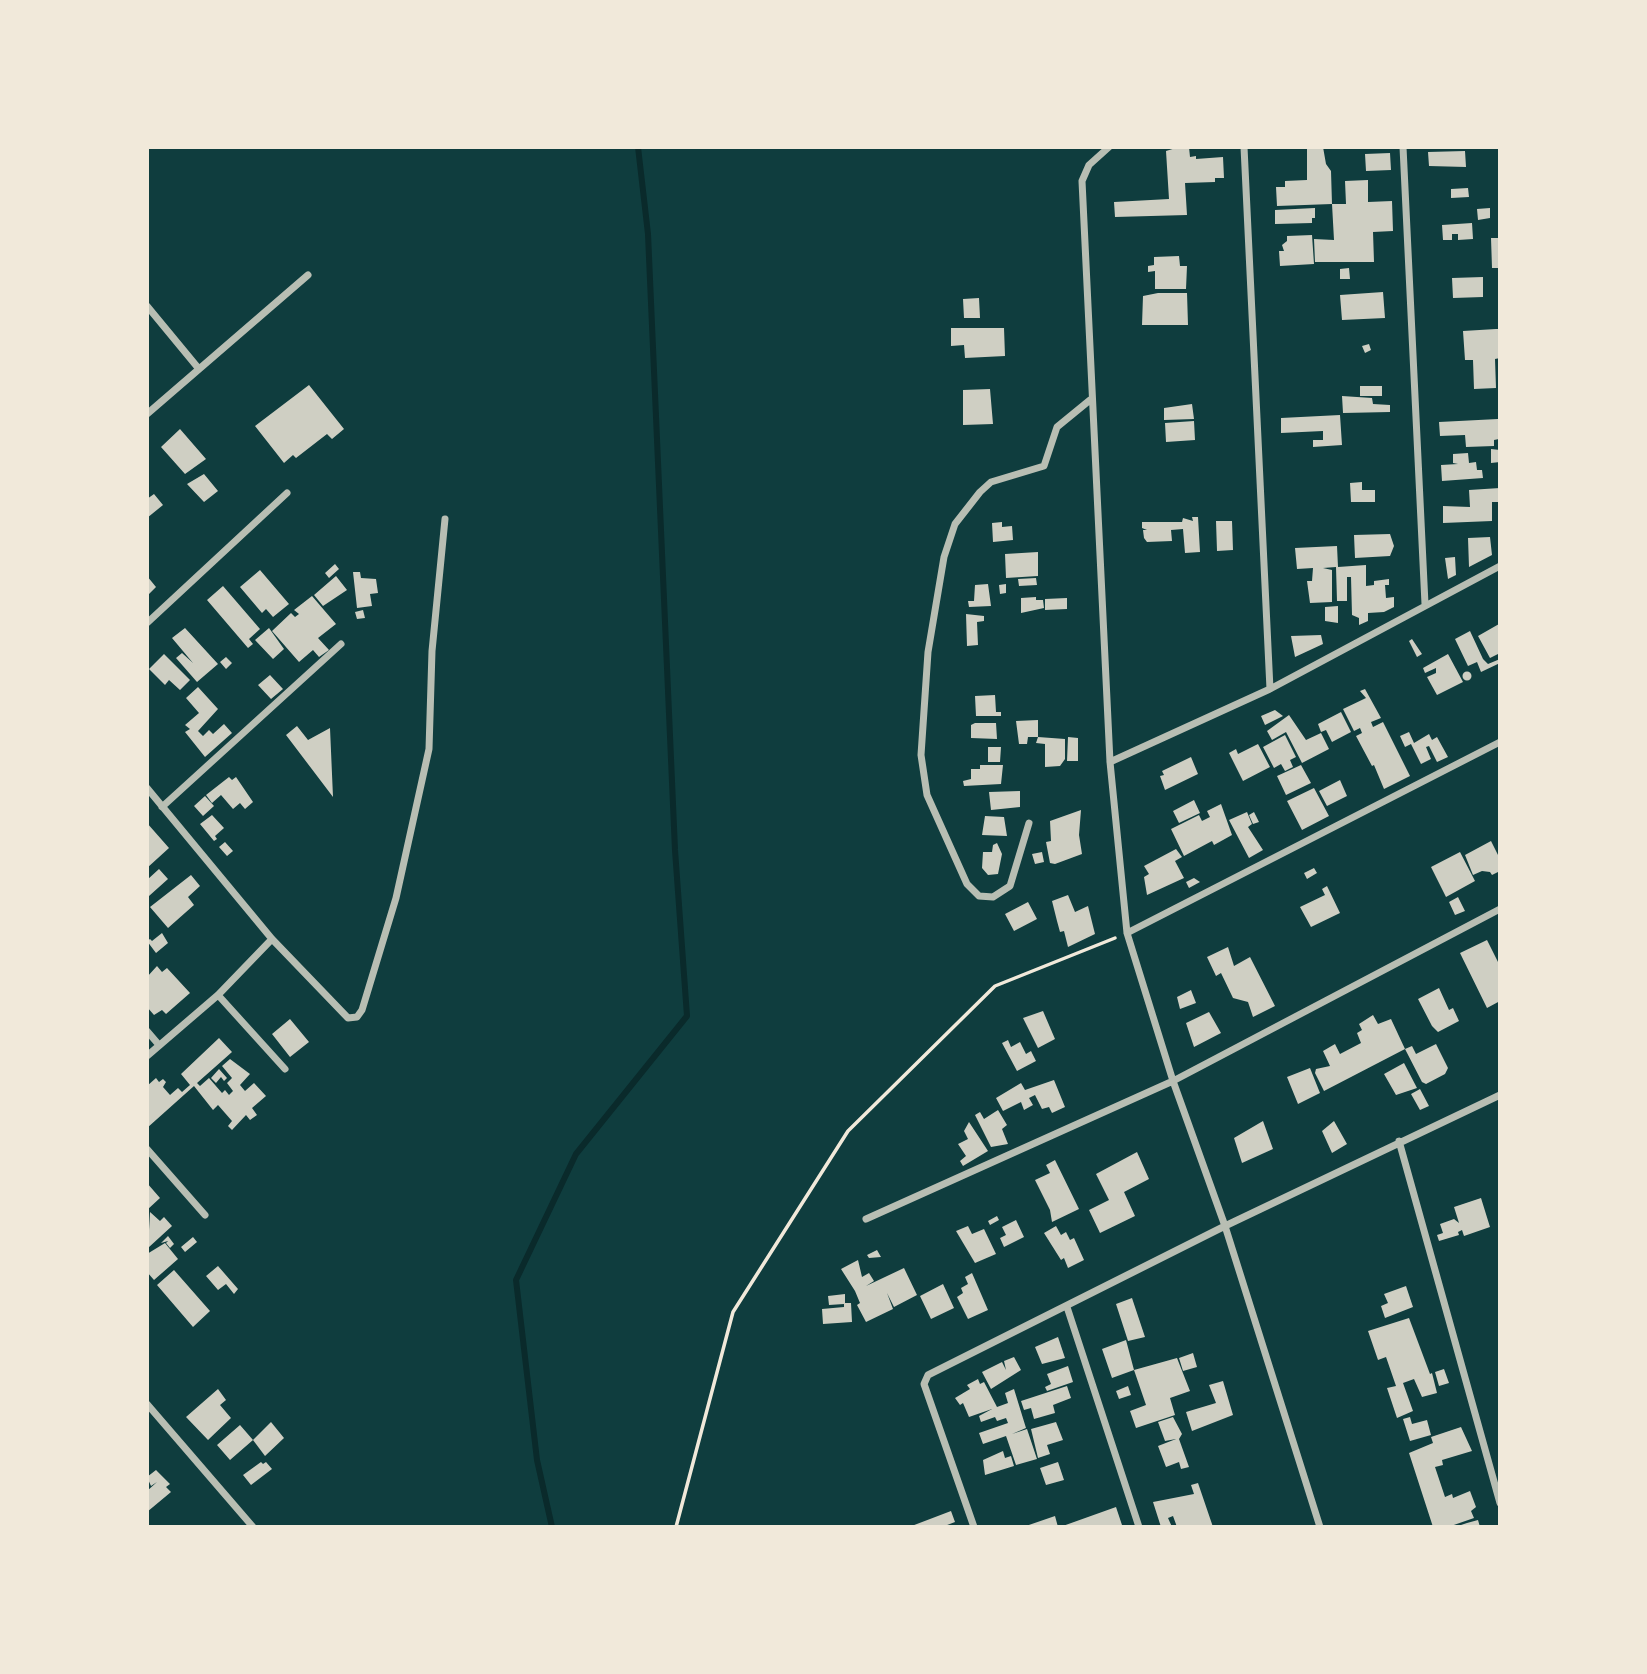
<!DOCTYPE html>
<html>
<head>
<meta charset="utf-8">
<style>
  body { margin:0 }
  #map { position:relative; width:1647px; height:1674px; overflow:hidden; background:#0f3d3e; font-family:"Golos Text",sans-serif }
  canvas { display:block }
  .frame { position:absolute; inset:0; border:149px solid #f1e9da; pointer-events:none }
</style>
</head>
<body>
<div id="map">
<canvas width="1647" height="1674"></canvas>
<div class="frame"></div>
</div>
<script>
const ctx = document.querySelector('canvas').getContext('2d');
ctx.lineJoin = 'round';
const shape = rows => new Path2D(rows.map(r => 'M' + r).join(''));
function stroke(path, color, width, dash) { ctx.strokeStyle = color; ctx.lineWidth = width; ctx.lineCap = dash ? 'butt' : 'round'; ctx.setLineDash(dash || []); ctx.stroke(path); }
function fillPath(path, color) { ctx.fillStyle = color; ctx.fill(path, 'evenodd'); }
const stream = shape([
  [552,1527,537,1460,516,1280,576,1154,687,1016,675,850,648,234,638,147]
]);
const building = shape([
  [1179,147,1189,147,1190,157,1196,156,1196,159,1223,157,1224,178,1215,178,1215,182,1185,183,1187,215,1115,217,1114,202,1169,199,1166,151],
  [1307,147,1323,147,1326,164,1331,171,1332,204,1277,206,1276,187,1285,187,1285,181,1307,180],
  [1465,151,1466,167,1429,166,1428,152],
  [1390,153,1391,170,1366,171,1365,154],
  [1368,180,1368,202,1392,201,1393,231,1373,232,1374,262,1315,262,1314,239,1334,240,1332,204,1346,204,1345,181],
  [1468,188,1469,197,1451,198,1451,189],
  [1315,208,1315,218,1312,218,1312,223,1275,224,1275,210],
  [1490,208,1490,218,1478,220,1477,209],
  [1472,223,1473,239,1458,240,1458,234,1452,234,1452,240,1443,240,1442,225],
  [1312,235,1314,264,1280,266,1279,251,1284,251,1282,245,1287,241,1287,236],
  [1491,238,1500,238,1500,268,1492,268],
  [1179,256,1180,266,1187,266,1186,289,1155,289,1155,271,1148,272,1148,266,1154,265,1154,257],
  [1349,268,1350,279,1340,279,1340,269],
  [1483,277,1483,297,1453,298,1452,278],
  [1383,292,1385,318,1342,320,1340,295],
  [1158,293,1187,293,1188,325,1142,325,1143,296],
  [979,298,980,318,964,318,963,299],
  [951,328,1004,328,1005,356,965,358,964,345,951,346],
  [1496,329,1500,329,1500,358,1495,359,1496,388,1474,389,1473,360,1465,360,1463,331],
  [1369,344,1371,350,1365,353,1362,346],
  [309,385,344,429,332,439,327,434,296,458,293,455,284,463,255,426],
  [1360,386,1382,386,1382,396,1360,396],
  [990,389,993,424,963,425,963,390],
  [1342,396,1372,398,1373,404,1390,405,1390,412,1343,413],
  [1192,404,1194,419,1164,420,1164,408],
  [1340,415,1342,445,1313,447,1313,440,1323,440,1323,431,1281,433,1281,418],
  [1498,419,1499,439,1494,440,1494,446,1466,447,1465,435,1440,436,1439,422],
  [1194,421,1195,440,1166,442,1165,423],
  [180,429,206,459,185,474,161,447],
  [1491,449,1500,450,1500,462,1491,463],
  [1468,453,1469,463,1476,462,1477,470,1482,470,1483,478,1442,481,1441,465,1458,464,1453,463,1453,454],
  [204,474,218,491,204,502,187,484],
  [1362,482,1362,490,1375,490,1375,502,1351,502,1350,483],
  [1500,488,1500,502,1492,502,1492,521,1443,523,1443,506,1470,507,1469,490],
  [154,494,163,505,147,518,147,499],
  [1192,517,1198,517,1200,552,1185,553,1183,529,1171,530,1172,541,1147,542,1144,538,1143,530,1147,530,1142,528,1142,522,1182,522,1183,518,1193,521],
  [1216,521,1232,521,1233,550,1217,551],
  [1002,522,1002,527,1012,526,1013,540,993,542,992,523],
  [1390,534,1394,546,1390,556,1355,558,1354,535],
  [1490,537,1492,555,1469,567,1468,538],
  [1337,546,1338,567,1366,565,1366,586,1374,585,1374,581,1389,579,1389,585,1385,585,1386,598,1394,597,1394,607,1384,612,1368,613,1368,621,1359,625,1359,618,1352,615,1351,577,1347,577,1347,601,1337,601,1336,567,1323,568,1332,570,1332,602,1310,603,1307,581,1312,581,1313,568,1297,569,1295,548],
  [1038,552,1038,576,1006,578,1005,554],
  [1455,557,1456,575,1448,579,1445,558],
  [335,564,339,569,329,578,325,573],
  [260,570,289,604,273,617,266,609,262,613,240,587],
  [353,572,360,572,361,578,376,579,378,593,370,594,372,606,357,608],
  [147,576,156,587,147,596],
  [336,576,347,590,323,606,314,595],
  [1036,578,1037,585,1019,586,1018,579],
  [988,584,991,606,969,607,968,601,974,601,975,585],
  [1006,584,1006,593,1000,594,999,585],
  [223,586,260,629,249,639,253,644,248,648,207,600],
  [312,596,336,624,318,638,329,650,319,657,313,650,299,662,272,631,291,613,295,617,299,614,294,610],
  [1036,597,1036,600,1043,600,1044,608,1021,613,1021,598],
  [1067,598,1067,609,1045,610,1045,599],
  [1338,606,1338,623,1325,621,1325,607],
  [363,610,365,618,357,619,355,612],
  [966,614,984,616,984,621,977,622,978,645,967,646],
  [1499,624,1500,653,1490,658,1478,636],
  [185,628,218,664,197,682,176,658,182,653,193,663,172,638],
  [269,628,284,649,273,659,255,640],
  [1470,631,1483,659,1488,664,1500,659,1500,663,1481,672,1477,662,1468,666,1455,639],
  [1321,635,1323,644,1295,657,1291,636],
  [1412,639,1422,654,1417,657,1409,641],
  [164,654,190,680,180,690,169,680,165,685,149,669],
  [1448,654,1463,682,1437,695,1427,677,1436,673,1436,668,1425,673,1423,668],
  [226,657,232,663,226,669,220,662],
  '1462.5 676a4.5 4.5 0 1 1 9 0a4.5 4.5 0 1 1-9 0Z',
  [270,675,283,689,271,699,258,685],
  [198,687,218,709,198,731,203,736,209,730,213,734,224,724,232,733,205,757,185,732,190,729,185,725,199,713,186,698],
  [1365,689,1381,718,1371,722,1373,727,1383,722,1410,776,1384,789,1374,765,1372,766,1356,736,1362,733,1360,728,1354,731,1343,709,1366,698,1360,691],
  [995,695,996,712,1001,712,1001,716,976,716,975,696],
  [1275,710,1283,716,1265,725,1261,716],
  [1341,712,1351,732,1332,742,1326,730,1321,732,1318,724],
  [1289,715,1306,740,1321,733,1329,749,1302,763,1286,732,1272,740,1267,731],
  [1038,720,1038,737,1065,739,1065,759,1060,766,1045,767,1045,744,1036,743,1038,737,1028,737,1027,744,1019,744,1016,721],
  [975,723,996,723,997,739,971,738,971,725],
  [297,726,308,740,330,728,333,797,286,735],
  [1409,732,1414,743,1429,734,1432,740,1437,737,1448,757,1437,762,1429,746,1426,747,1431,759,1421,764,1411,744,1405,747,1400,736],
  [1285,735,1296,757,1290,760,1293,767,1285,771,1281,764,1274,768,1263,747],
  [1068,737,1078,738,1078,761,1067,761],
  [1258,744,1270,767,1243,781,1229,753,1236,749,1238,754],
  [988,747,1001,747,1000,762,988,762],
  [1191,757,1198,774,1165,790,1160,776,1164,775,1162,771],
  [980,765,1003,765,1001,784,964,786,963,781,971,779,971,769,980,769],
  [1301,765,1311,783,1286,795,1277,776],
  [229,777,232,780,236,777,253,802,245,809,240,803,233,809,221,795,212,803,206,795],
  [1340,780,1347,796,1327,806,1319,791],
  [1314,788,1329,816,1302,830,1287,801],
  [1020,791,1020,807,991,810,989,792],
  [205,796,214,806,203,816,194,806],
  [1194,800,1200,813,1179,823,1173,811],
  [1221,804,1232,835,1214,845,1212,841,1184,856,1171,829,1199,815,1202,821,1210,817,1207,811],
  [1081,810,1079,835,1082,854,1055,864,1050,863,1046,842,1051,841,1050,821],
  [1247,812,1252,824,1248,827,1263,850,1249,858,1229,820],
  [1254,812,1259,822,1253,824,1249,815],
  [212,815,224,828,215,836,217,839,214,841,200,824],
  [985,816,1004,817,1007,836,982,835],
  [147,823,169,848,147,868],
  [1491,841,1500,859,1500,871,1492,875,1490,872,1482,871,1473,875,1465,855],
  [225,842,233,851,227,856,219,847],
  [997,843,1002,854,998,874,988,875,982,868,983,852,992,852,993,845],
  [1176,849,1182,857,1175,861,1184,878,1147,895,1144,877,1149,874,1144,866],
  [1042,852,1044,862,1035,864,1032,854],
  [1460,852,1475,881,1446,897,1431,867],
  [1314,868,1317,873,1307,879,1304,873],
  [159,869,168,879,149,896,147,880],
  [191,875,200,886,188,897,194,905,168,928,150,907],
  [1194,878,1200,882,1189,888,1186,882],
  [1327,886,1340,913,1311,927,1300,907,1325,895,1322,889],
  [1068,895,1075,912,1088,906,1095,934,1068,947,1064,931,1060,932,1057,921,1052,901],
  [1458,897,1465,911,1455,915,1449,902],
  [1028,902,1037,919,1014,931,1005,914],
  [162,933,168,943,156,953,147,941,150,939,152,941],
  [1487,940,1500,966,1500,1001,1487,1008,1460,953],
  [1228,947,1234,966,1250,957,1275,1006,1253,1017,1248,1002,1233,998,1221,973,1216,976,1207,957],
  [157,966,162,972,167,968,190,993,166,1014,162,1010,154,1015,147,1007,147,977],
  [1439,988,1449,1010,1453,1008,1459,1021,1438,1032,1432,1026,1418,999],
  [1191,990,1196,1003,1180,1009,1177,997],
  [1043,1011,1055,1039,1038,1048,1023,1018],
  [1209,1012,1221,1033,1194,1047,1186,1023],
  [1373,1015,1378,1024,1391,1019,1405,1049,1412,1046,1416,1054,1436,1044,1448,1068,1445,1074,1426,1084,1422,1082,1405,1049,1324,1091,1315,1073,1316,1069,1330,1066,1323,1051,1335,1044,1340,1054,1361,1043,1357,1033,1362,1030,1359,1024],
  [290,1019,309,1042,290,1057,272,1034],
  [219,1038,232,1052,197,1083,200,1086,209,1078,222,1093,225,1090,229,1095,233,1091,227,1083,232,1078,222,1066,230,1059,250,1074,240,1085,245,1091,254,1083,266,1096,252,1108,257,1115,250,1120,246,1115,232,1130,228,1126,232,1121,218,1105,213,1110,194,1086,147,1128,147,1086,156,1078,159,1082,163,1079,166,1082,163,1087,170,1095,178,1088,182,1092,190,1085,181,1074],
  [1008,1040,1011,1047,1020,1042,1026,1054,1031,1051,1036,1061,1017,1071,1002,1043],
  [1404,1063,1417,1088,1396,1095,1384,1074],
  [1310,1068,1320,1093,1298,1104,1287,1077],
  [219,1069,227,1078,224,1081,221,1077,216,1083,211,1078],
  [1054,1080,1065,1107,1052,1113,1049,1107,1042,1109,1035,1095,1029,1098,1033,1105,1024,1110,1021,1102,1003,1111,996,1098,1021,1083,1025,1090],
  [1420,1089,1429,1106,1420,1110,1411,1094],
  [998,1110,1007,1125,1002,1129,1008,1144,991,1147,975,1115,980,1112,984,1119],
  [1263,1121,1273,1149,1242,1163,1234,1138],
  [1334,1121,1347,1144,1332,1153,1322,1131],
  [969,1122,988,1151,963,1166,960,1161,966,1156,958,1144,968,1139,964,1131],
  [1137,1152,1149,1179,1124,1192,1135,1216,1100,1233,1089,1210,1109,1200,1096,1174],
  [1055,1160,1079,1209,1052,1222,1050,1210,1035,1180,1050,1173,1046,1165],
  [147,1183,160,1198,147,1210],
  [1481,1198,1490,1227,1464,1236,1462,1230,1458,1232,1459,1235,1439,1241,1437,1235,1443,1233,1440,1224,1454,1219,1459,1223,1454,1207],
  [150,1212,160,1221,164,1217,172,1226,148,1248],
  [997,1216,999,1220,990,1225,988,1221],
  [1016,1220,1024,1237,1004,1247,1000,1238,1006,1235,1002,1227],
  [968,1226,972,1234,984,1229,996,1254,975,1263,956,1231],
  [1056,1226,1061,1235,1066,1232,1070,1240,1074,1238,1084,1260,1068,1268,1064,1258,1061,1260,1044,1233],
  [168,1236,174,1244,170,1248,166,1243,168,1241,161,1243],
  [193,1237,197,1242,185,1252,181,1247],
  [165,1243,178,1259,154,1280,147,1272,147,1254],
  [877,1250,881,1257,869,1258,867,1255],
  [858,1260,862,1277,869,1273,874,1281,866,1286,904,1268,917,1295,894,1307,887,1293,893,1309,866,1322,857,1305,860,1303,855,1291,841,1269],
  [218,1266,238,1289,234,1294,226,1284,218,1290,206,1276],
  [174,1270,210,1311,193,1327,157,1285],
  [972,1273,988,1310,968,1319,957,1297,963,1293,961,1288,968,1284,965,1277],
  [943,1284,954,1308,931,1319,920,1296],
  [1406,1286,1413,1307,1385,1318,1381,1306,1388,1303,1384,1294],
  [845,1294,845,1303,851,1303,852,1322,823,1324,822,1309,844,1307,844,1304,829,1305,828,1296],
  [1132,1298,1145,1337,1128,1341,1116,1304],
  [1409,1318,1430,1374,1432,1373,1437,1393,1422,1397,1414,1379,1403,1383,1413,1411,1397,1418,1387,1388,1396,1386,1386,1357,1378,1360,1368,1331],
  [1058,1337,1065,1358,1042,1364,1035,1347],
  [1126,1340,1134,1370,1177,1358,1190,1391,1170,1398,1175,1415,1136,1428,1130,1411,1146,1405,1134,1370,1112,1378,1102,1349],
  [1193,1353,1197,1367,1183,1371,1179,1358],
  [1014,1357,1021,1370,991,1389,982,1372,1002,1362,1006,1370,1004,1361],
  [1068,1366,1073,1382,1047,1391,1045,1387,1051,1384,1047,1374],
  [1444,1369,1449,1383,1439,1386,1435,1372],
  [978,1379,980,1384,984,1382,997,1407,1008,1403,1005,1393,1014,1389,1026,1428,1012,1434,1027,1429,1037,1459,1016,1465,1006,1436,983,1444,979,1433,1008,1423,1006,1418,997,1421,995,1417,981,1422,979,1416,992,1409,969,1417,963,1403,960,1405,955,1398,970,1389,967,1385],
  [1223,1381,1233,1415,1192,1431,1186,1412,1216,1403,1209,1385],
  [1067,1386,1071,1398,1053,1405,1055,1413,1034,1419,1031,1408,1024,1410,1021,1401],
  [1128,1386,1131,1395,1119,1399,1116,1391],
  [218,1389,226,1400,220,1405,231,1418,208,1440,186,1417],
  [1173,1417,1182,1434,1179,1439,1189,1467,1181,1469,1179,1462,1166,1467,1158,1446,1176,1439,1165,1441,1158,1422],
  [1410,1417,1412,1424,1427,1420,1431,1435,1410,1441,1403,1419],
  [271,1422,284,1438,265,1456,253,1440],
  [1056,1422,1063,1440,1047,1445,1050,1454,1038,1458,1031,1429],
  [240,1425,253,1440,230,1460,217,1445],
  [1461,1427,1472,1451,1442,1460,1443,1465,1435,1467,1445,1497,1452,1494,1453,1498,1470,1491,1476,1507,1471,1511,1474,1518,1448,1527,1433,1527,1409,1453,1433,1443,1431,1437],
  [1003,1451,1005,1458,1011,1456,1014,1466,985,1475,983,1460],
  [261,1462,263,1464,266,1462,272,1469,251,1485,243,1475],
  [1058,1462,1064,1480,1046,1485,1040,1468],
  [156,1470,170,1484,166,1487,171,1492,147,1512,147,1491,157,1482,151,1486,147,1477],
  [1198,1483,1213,1527,1177,1527,1173,1516,1168,1518,1172,1527,1161,1527,1153,1502,1194,1494,1191,1485],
  [1116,1507,1122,1525,1060,1527],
  [951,1511,955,1522,942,1527,909,1527],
  [1055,1516,1058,1527,1023,1527],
  [1478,1520,1480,1527,1455,1527,1467,1523]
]);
const path = shape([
  [676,1527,733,1312,848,1131,995,986,1115,938]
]);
const minor = shape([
  [1109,147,1089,165,1082,181,1110,762,1127,933,1173,1081,1225,1226,1320,1527],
  [1244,147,1270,689],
  [1403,147,1425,604],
  [147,306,199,369],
  [147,414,308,275],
  [147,623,287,493],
  [1110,762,1270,689,1500,566],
  [147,788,272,939,348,1018,357,1017,362,1010,396,898,429,749,432,651,445,519],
  [162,807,341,644],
  [1029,823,1010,886,993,897,979,896,967,884,927,795,921,755,928,652,944,557,955,524,980,492,991,482,1044,466,1057,427,1090,400],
  [1127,933,1500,742],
  [218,995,285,1069],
  [147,1031,159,1045],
  [147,1056,218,995,272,939],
  [1399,1141,1500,1503],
  [147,1149,205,1215],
  [866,1219,1173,1081,1500,909],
  [1067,1307,1139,1527],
  [147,1404,253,1527],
  [974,1527,924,1384,928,1375,1225,1226,1500,1095]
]);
stroke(stream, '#0a2a2b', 6);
fillPath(building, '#cfcfc3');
stroke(path, '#f1e9da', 3.5);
stroke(minor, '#b8beb3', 7);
</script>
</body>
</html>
